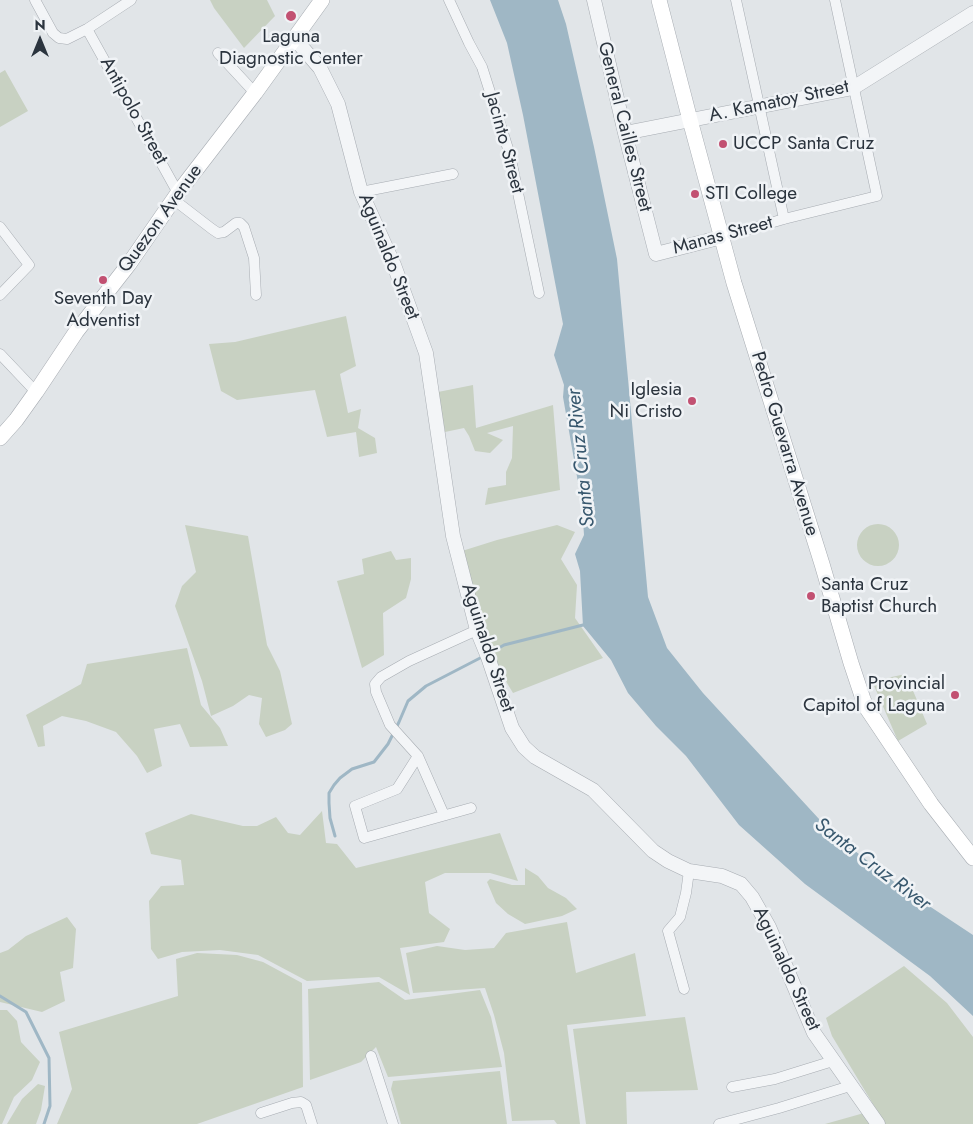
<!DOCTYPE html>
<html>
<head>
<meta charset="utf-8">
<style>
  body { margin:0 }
  #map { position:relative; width:973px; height:1124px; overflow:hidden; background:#e1e5e8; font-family:Jost,sans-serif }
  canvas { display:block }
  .north { position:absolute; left:15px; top:15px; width:50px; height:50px; -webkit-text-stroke:4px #f0f3f6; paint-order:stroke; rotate:0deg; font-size:14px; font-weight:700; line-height:20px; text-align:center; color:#2b343e }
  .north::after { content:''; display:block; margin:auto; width:18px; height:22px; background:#2b343e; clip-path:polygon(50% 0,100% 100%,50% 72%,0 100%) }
</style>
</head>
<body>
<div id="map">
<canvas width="973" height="1124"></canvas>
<div class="north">N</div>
</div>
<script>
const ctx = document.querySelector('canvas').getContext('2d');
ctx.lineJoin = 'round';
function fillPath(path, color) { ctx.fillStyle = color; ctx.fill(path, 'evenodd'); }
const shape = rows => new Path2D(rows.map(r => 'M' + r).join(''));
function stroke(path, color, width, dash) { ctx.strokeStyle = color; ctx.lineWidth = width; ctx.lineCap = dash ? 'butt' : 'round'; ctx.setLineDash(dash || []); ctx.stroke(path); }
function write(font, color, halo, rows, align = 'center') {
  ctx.font = font + ' Jost,sans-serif'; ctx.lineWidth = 5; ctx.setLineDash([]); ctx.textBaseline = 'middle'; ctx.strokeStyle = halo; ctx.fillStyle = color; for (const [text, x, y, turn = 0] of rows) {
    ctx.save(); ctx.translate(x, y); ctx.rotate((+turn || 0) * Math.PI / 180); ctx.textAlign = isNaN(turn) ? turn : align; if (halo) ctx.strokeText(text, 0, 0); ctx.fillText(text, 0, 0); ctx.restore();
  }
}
const green = shape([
  [210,0,267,0,275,16,244,48,214,8],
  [5,70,28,111,0,127,0,73],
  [346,316,356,366,340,374,348,413,361,409,358,428,375,438,377,453,359,457,356,432,327,437,315,390,237,400,221,391,209,344,235,342],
  [473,385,476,428,553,405,560,490,485,505,488,488,506,485,506,472,512,458,513,426,487,433,503,440,490,453,475,451,469,436,464,428,445,432,438,392],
  '857 545a21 21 0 1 1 42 0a21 21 0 1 1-42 0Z',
  [185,525,248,536,267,645,280,671,292,724,285,730,266,737,259,724,262,698,249,695,233,706,211,716,202,681,175,606,182,586,196,572],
  [557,525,575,532,561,559,577,585,575,618,603,658,513,693,504,678,489,643,462,551,497,540],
  [391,551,396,560,411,558,411,579,406,598,383,613,384,655,362,668,337,581,364,574,362,559],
  [187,648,201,705,220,728,228,746,190,747,180,724,154,729,162,766,147,773,137,756,116,732,86,721,62,716,43,726,45,746,38,747,26,715,81,684,87,664],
  [906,674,927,724,898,741,872,681],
  [322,811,326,843,337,844,356,868,500,833,518,881,490,873,445,873,425,882,429,913,450,929,444,942,400,948,410,995,379,977,307,981,258,955,220,950,182,952,158,959,151,949,149,901,161,886,184,885,181,860,151,854,145,833,191,814,243,826,257,826,276,817,288,833,300,835],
  [525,868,538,876,548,888,566,898,577,909,562,916,525,924,508,914,496,903,487,882,490,879,512,885,525,885],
  [67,917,76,929,73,968,60,972,65,1001,42,1012,0,1002,0,953,8,950,26,936],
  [567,922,576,973,635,953,646,1016,567,1025,580,1124,557,1124,554,1120,512,1121,504,1053,494,1015,485,988,413,993,406,953,437,946,465,950,494,948,506,933],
  [197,953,237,955,263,962,302,983,303,1087,197,1124,57,1124,72,1089,59,1032,178,996,176,959],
  [904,966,947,1003,973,1037,973,1124,885,1124,832,1036,826,1018],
  [379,982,405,1000,480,990,491,1017,502,1067,388,1077,376,1047,361,1062,310,1080,308,989],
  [0,1010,7,1010,17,1021,21,1042,40,1062,32,1080,14,1097,2,1124,0,1124],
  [685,1017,698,1090,626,1092,627,1124,586,1124,573,1029],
  [500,1071,507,1124,401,1124,391,1089,393,1081],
  [38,1084,45,1086,41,1110,36,1124,7,1124,22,1099],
  [864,1113,870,1124,825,1124]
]);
const water = shape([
  [490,0,558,0,566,24,594,147,617,259,648,597,667,648,703,693,831,832,902,888,973,935,973,1016,930,976,805,884,739,825,686,756,656,726,628,693,611,660,583,626,580,571,575,554,584,535,582,505,563,397,564,385,554,355,563,324,523,115,507,43]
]);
const stream = shape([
  [490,653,504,645,587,624],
  [335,836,330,818,329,803,329,793,334,785,340,778,352,769,374,762,388,744,399,722,408,701,426,686,484,656],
  [0,996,26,1012,49,1058,50,1106,44,1124]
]);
const minor = shape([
  [35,0,53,33,59,38,67,39,87,29,131,0],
  [449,0,469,43,482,67,510,155,539,293],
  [736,0,784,219],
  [87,29,178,193],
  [218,53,255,93],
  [361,192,453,174],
  [173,199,212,229,218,233,224,232,236,223,240,223,244,227,254,258,256,295],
  [0,227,29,265,0,295],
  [722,237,784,219,877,196,835,0],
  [0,354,36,392],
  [418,756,397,789,355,806,364,838,471,808],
  [444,815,418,756,390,725,376,692,375,684,381,677,409,661,477,630],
  [684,989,668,931,680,917,686,893,689,871],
  [371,1056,393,1124],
  [732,1087,775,1079,833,1061],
  [261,1113,292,1103,301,1102,306,1105,312,1124],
  [719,1124,779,1108,850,1086]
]);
const tertiary = shape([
  [594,0,625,133,656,254,722,237],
  [294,38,320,68,338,104,361,192,394,265,426,353,453,536,477,630,488,657,512,728,524,747,535,757,593,790,653,851,668,861,689,871,722,876,741,884,752,897,769,927,814,1033,878,1124],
  [625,133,853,88,973,13]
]);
const secondary = shape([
  [659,0,690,120,734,283,822,564,851,663,863,699,866,707,931,804,973,858],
  [0,438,16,420,36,392,76,332,129,264,178,193,255,93,322,0]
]);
const markers = [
  [291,16,6,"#c25172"],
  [723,144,5,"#c25172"],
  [695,194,5,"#c25172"],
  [103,280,5,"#c25172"],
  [692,401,5,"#c25172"],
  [811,596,5,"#c25172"],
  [955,695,5,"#c25172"]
];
const poiNames = [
  ["Laguna",291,37,"center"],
  ["Diagnostic Center",291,59,"center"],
  ["UCCP Santa Cruz",733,144],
  ["STI College",705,194],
  ["Seventh Day",103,299,"center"],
  ["Adventist",103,321,"center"],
  ["Iglesia",682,390,"right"],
  ["Ni Cristo",682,412,"right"],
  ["Santa Cruz",821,585],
  ["Baptist Church",821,607],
  ["Provincial",945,684,"right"],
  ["Capitol of Laguna",945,706,"right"]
];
const streetNames = [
  ["A. Kamatoy Street",779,102,-12],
  ["Antipolo Street",133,111,61],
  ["General Cailles Street",624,127,76],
  ["Jacinto Street",504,143,75],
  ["Quezon Avenue",161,219,-54],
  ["Manas Street",723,236,-15],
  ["Aguinaldo Street",388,257,68],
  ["Pedro Guevarra Avenue",784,444,73],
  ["Aguinaldo Street",487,648,72],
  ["Aguinaldo Street",786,969,65]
];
const waterNames = [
  ["Santa Cruz River",582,458,-96],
  ["Santa Cruz River",872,865,37]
];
fillPath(green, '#c8d1c2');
fillPath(water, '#9fb7c5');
stroke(stream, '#9fb7c5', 3);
stroke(minor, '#a7acb2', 11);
stroke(tertiary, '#a7acb2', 15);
stroke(secondary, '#a7acb2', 16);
stroke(minor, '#f3f5f7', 10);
stroke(tertiary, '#f3f5f7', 14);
stroke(secondary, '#fff', 15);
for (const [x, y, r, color] of markers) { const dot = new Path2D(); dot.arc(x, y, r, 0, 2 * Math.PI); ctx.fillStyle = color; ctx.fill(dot); stroke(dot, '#f0f3f6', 2); }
write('19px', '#2b343e', '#f0f3f6', poiNames, 'left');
write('19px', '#2b343e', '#f0f3f6', streetNames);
write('italic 20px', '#38586e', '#f0f3f6', waterNames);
</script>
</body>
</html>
